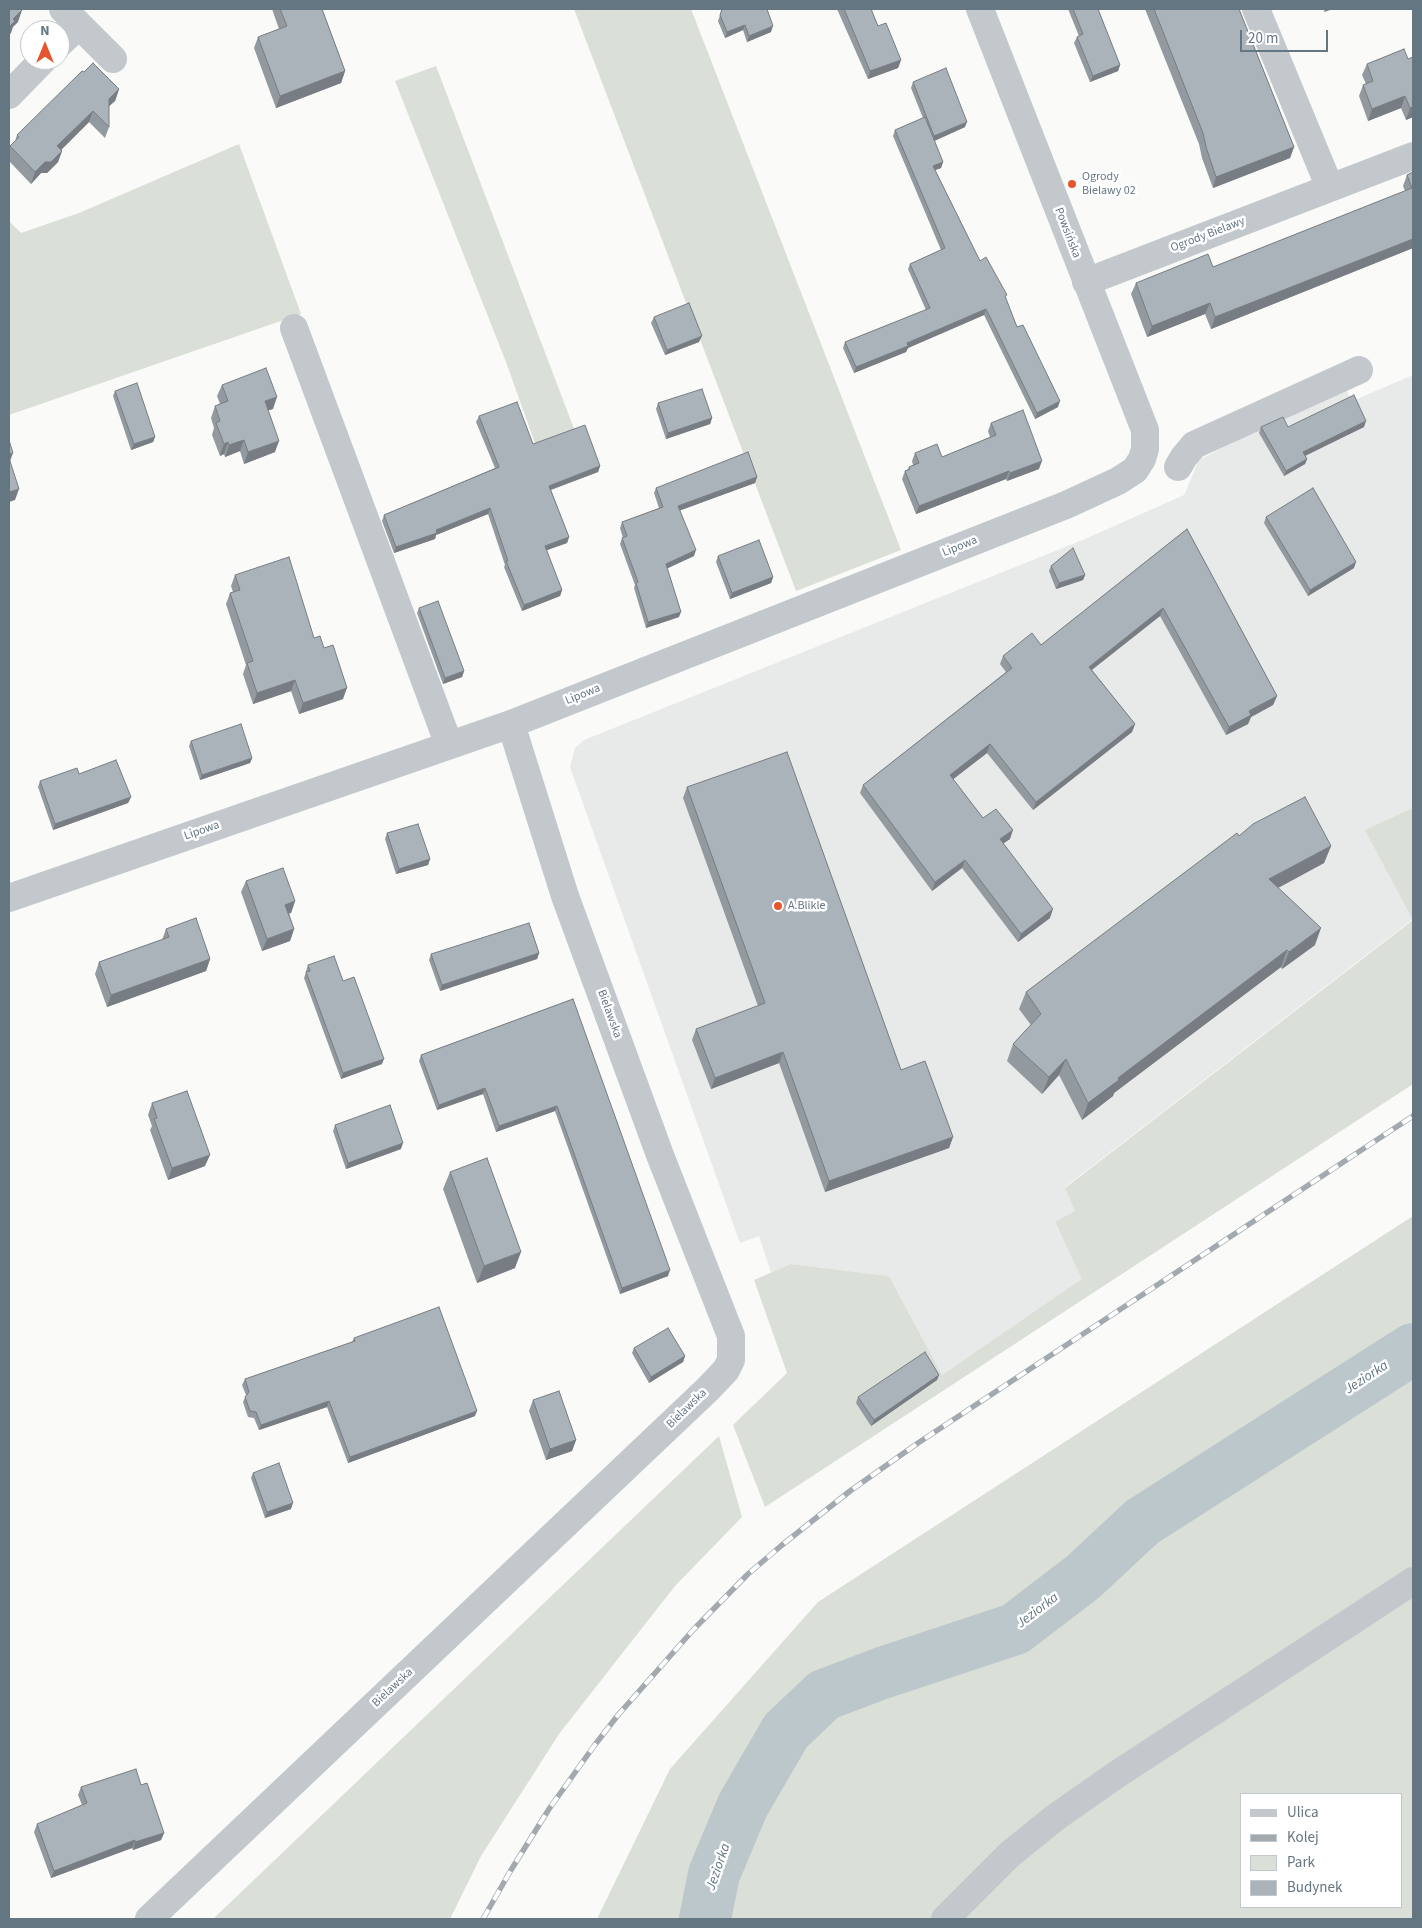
<!DOCTYPE html>
<html>
<head>
<meta charset="utf-8">
<style>
  body { margin:0 }
  #map { position:relative; width:1422px; height:1928px; overflow:hidden; background:#fafaf8; font-family:"Source Sans 3",sans-serif }
  canvas { display:block }
  .frame { position:absolute; inset:0; border:10px solid #657683; pointer-events:none }
  .legend { position:absolute; left:1240px; top:1793px; width:162px; height:115px; box-sizing:border-box; background:#fff; border:1px solid #c1c8cd; margin:0; padding:6px 9px; list-style:none; font-size:15px; color:#657683 }
  .legend li { display:flex; align-items:center; gap:10px; height:25px }
  .legend b { width:25px; border:1px solid #c1c8cd }
  .north { position:absolute; left:20px; top:20px; width:50px; height:50px; box-sizing:border-box; background:#fff; border:1px solid #c1c8cd; border-radius:50%; rotate:0deg; font-size:14px; font-weight:700; line-height:20px; text-align:center; color:#657683 }
  .north::after { content:''; display:block; margin:auto; width:18px; height:22px; background:#e4572e; clip-path:polygon(50% 0,100% 100%,50% 72%,0 100%) }
  .scale { position:absolute; left:1240px; top:30px; width:88px; height:22px; box-sizing:border-box; border:2px solid #657683; border-top:0; padding-left:6px; font-size:15px; line-height:18px; white-space:nowrap; color:#657683; -webkit-text-stroke:4px #fff; paint-order:stroke }
</style>
</head>
<body>
<div id="map">
<canvas width="1422" height="1928"></canvas>
<div class="frame"></div>
<ul class="legend">
<li><b style="height:6px;background:#c3c8cc"></b>Ulica</li>
<li><b style="height:6px;background:#a2aab0"></b>Kolej</li>
<li><b style="height:14px;background:#dadfd7"></b>Park</li>
<li><b style="height:14px;background:#aab3b9"></b>Budynek</li>
</ul>
<div class="north">N</div>
<div class="scale">20 m</div>
</div>
<script>
const ctx = document.querySelector('canvas').getContext('2d');
ctx.lineJoin = 'round';
function fillPath(path, color) { ctx.fillStyle = color; ctx.fill(path, 'evenodd'); }
const shape = rows => new Path2D(rows.map(r => 'M' + r).join(''));
function stroke(path, color, width, dash) { ctx.strokeStyle = color; ctx.lineWidth = width; ctx.lineCap = dash ? 'butt' : 'round'; ctx.setLineDash(dash || []); ctx.stroke(path); }
function write(font, color, halo, rows, align = 'center') {
  ctx.font = font + ' "Source Sans 3",sans-serif'; ctx.lineWidth = 5; ctx.setLineDash([]); ctx.textBaseline = 'middle'; ctx.strokeStyle = halo; ctx.fillStyle = color; for (const [text, x, y, turn = 0] of rows) {
    ctx.save(); ctx.translate(x, y); ctx.rotate((+turn || 0) * Math.PI / 180); ctx.textAlign = isNaN(turn) ? turn : align; if (halo) ctx.strokeText(text, 0, 0); ctx.fillText(text, 0, 0); ctx.restore();
  }
}
const built = shape([
  [1413,375,1413,808,1366,830,1413,919,1065,1187,1075,1211,1055,1223,1083,1279,942,1375,889,1276,791,1264,771,1273,759,1236,740,1243,570,767,575,748,584,740,1085,539,1184,495,1199,460,1279,419,1345,387,1352,401]
]);
const green = shape([
  [574,9,691,9,901,550,796,591],
  [436,66,576,434,537,449,506,362,395,81],
  [239,144,301,314,9,415,9,221,21,233,79,213],
  [1413,808,1413,1084,765,1507,733,1425,787,1373,754,1280,791,1264,889,1276,942,1375,1082,1279,1055,1222,1075,1211,1065,1188,1413,920,1365,830],
  [1413,1216,1413,1919,597,1919,670,1769,818,1602],
  [1241,1794,1401,1794,1401,1907,1241,1907],
  [719,1436,742,1517,675,1586,559,1734,481,1856,450,1919,213,1919]
]);
const river = shape([
  [705,1919,714,1874,743,1805,786,1731,824,1695,882,1673,1015,1629,1083,1577,1142,1522,1413,1349]
]);
const minor = shape([
  [63,9,113,59],
  [1256,9,1330,188],
  [60,43,79,25],
  [9,95,43,60],
  [1086,282,1413,156],
  [294,328,449,745],
  [1178,467,1184,457,1194,445,1359,370],
  [9,898,511,724,1066,505,1118,481,1135,470,1142,459,1145,449,1145,430,980,9],
  [149,1919,708,1389,726,1370,731,1360,731,1336,660,1155,565,896,511,724],
  [945,1919,1010,1854,1056,1817,1116,1775,1413,1581]
]);
const rail = shape([
  [483,1919,511,1870,549,1809,594,1746,618,1715,694,1629,748,1574,782,1545,850,1491,918,1443,1413,1116]
]);
const wall = shape([
  [272,9,322,9,345,71,341,83,276,108,254,48,258,37,279,29],
  [722,9,771,32,747,42,743,30,725,38,718,21],
  [837,9,871,9,878,26,901,60,898,68,868,79],
  [1068,9,1098,9,1120,65,1118,71,1090,82,1074,43,1077,37,1079,36],
  [1145,9,1239,9,1294,147,1290,158,1213,188,1202,158,1199,144],
  [1404,49,1413,117,1406,120,1401,108,1368,121,1359,96,1363,85,1366,84,1362,75,1367,64],
  [84,72,119,89,115,101,109,106,109,127,105,138,89,122,61,150,62,151,58,162,47,173,41,173,31,184,9,161,9,148,10,146,15,141,17,135],
  [913,82,965,127,934,141,943,162,941,168,935,170,980,261,1006,299,1017,327,1058,407,1035,419,984,315,908,348,906,352,854,373,843,348,845,342,926,310,908,269,910,264,941,250,893,136,895,130,923,118,911,88],
  [1413,172,1413,248,1211,329,1205,314,1147,337,1131,294,1136,283,1213,267,1405,191,1403,186,1407,175],
  [654,317,699,342,665,355,651,323],
  [222,385,273,409,268,410,275,452,244,464,240,451,225,457,224,454,220,456,212,435,214,428,211,418,215,406,220,404,217,396],
  [115,391,155,437,153,442,131,450,113,396],
  [658,403,712,418,710,424,666,439,656,409],
  [479,416,533,444,600,466,598,472,551,490,569,537,567,543,546,550,562,590,560,596,522,611,504,567,505,565,488,514,436,535,435,539,394,553,382,521,384,515,495,468,476,422],
  [991,423,1039,469,1007,481,1006,479,916,514,902,479,905,471,908,469,909,467,913,465,912,461,915,453,942,457,990,437,988,431],
  [1261,427,1364,427,1305,455,1307,459,1305,464,1284,476,1259,433],
  [757,477,755,483,680,510,694,556,667,568,679,617,646,628,634,588,635,585,620,544,622,538,623,538,620,528,622,522,659,508,654,493,656,488],
  [1266,517,1354,568,1308,596,1264,523],
  [1187,529,1277,696,1273,705,1251,717,1248,724,1226,735,1160,616,1092,670,1135,724,1132,732,1033,810,987,753,953,779,983,818,1010,839,1003,843,1050,918,1018,942,962,868,932,891,860,793,863,785,1006,672,1000,664,1003,656,1041,645],
  [718,556,773,577,771,583,730,599,716,562],
  [1051,566,1085,575,1083,580,1056,589,1049,571],
  [235,575,314,638,324,648,343,699,299,714,291,691,253,704,243,674,246,665,226,604,230,593,233,592,231,586],
  [419,608,464,671,462,677,443,684,417,613],
  [191,741,252,758,250,763,200,780,189,746],
  [40,781,131,797,128,803,53,830,38,787],
  [687,787,901,1070,953,1137,949,1148,825,1192,779,1063,711,1089,692,1040,696,1029,758,1006,683,798],
  [387,833,430,859,428,865,396,874,385,839],
  [1239,836,1331,846,1324,863,1278,888,1315,945,1282,969,1281,967,1114,1093,1113,1096,1082,1120,1059,1075,1042,1094,1007,1061,1013,1044,1031,1025,1019,1009,1026,992],
  [246,881,295,901,291,913,289,913,294,929,290,941,262,951,241,892],
  [166,929,210,959,206,971,107,1007,95,974,99,962,162,940],
  [539,953,537,959,440,991,429,960,431,954],
  [308,965,343,981,382,1064,341,1079,304,978,306,972,306,971],
  [573,999,668,1276,620,1294,555,1111,496,1132,483,1094,437,1110,419,1061,421,1055],
  [152,1103,205,1166,168,1180,150,1130,152,1126,148,1115],
  [335,1125,401,1149,346,1169,333,1131],
  [450,1172,515,1268,477,1283,443,1189],
  [354,1338,475,1416,348,1463,327,1407,259,1430,254,1418,248,1417,243,1402,246,1395,242,1385,245,1379,352,1342],
  [634,1348,685,1356,683,1362,649,1383,632,1353],
  [939,1375,937,1380,871,1426,856,1403,858,1397],
  [533,1400,576,1440,572,1451,546,1460,529,1411],
  [253,1473,291,1509,265,1518,251,1478],
  [141,1785,164,1833,161,1840,133,1850,132,1848,51,1878,34,1832,37,1824,82,1805,78,1795,81,1787]
]);
const shadedWall = shape([
  [1325,9,1333,9,1324,12],
  [22,10,18,22,13,27,11,33,9,35,9,27,13,19],
  [745,25,743,30,725,38,727,32],
  [773,26,771,32,747,42,749,36],
  [901,60,898,68,868,79,870,71],
  [1120,65,1118,71,1090,82,1093,76],
  [345,71,341,83,276,108,280,96],
  [119,89,115,101,105,110,109,99],
  [1405,96,1401,108,1368,121,1372,109],
  [1413,107,1413,117,1406,120,1410,108],
  [93,111,89,122,53,158,57,146],
  [967,122,965,127,932,142,934,136],
  [1294,147,1290,158,1213,188,1216,177],
  [62,151,58,162,47,173,41,173,31,184,35,172,45,162],
  [943,162,941,168,930,172,933,166],
  [1413,239,1413,248,1211,329,1215,317],
  [1210,303,1205,314,1147,337,1152,326],
  [986,309,984,315,908,348,906,352,854,373,856,367,907,343],
  [702,336,699,342,665,355,667,350],
  [277,397,273,409,260,413,265,401],
  [1060,401,1058,407,1035,419,1037,413],
  [712,418,710,424,666,439,668,433],
  [1366,421,1364,427,1301,458,1303,452],
  [155,437,153,442,131,450,134,444],
  [244,440,240,451,225,457,229,445],
  [279,441,275,452,244,464,248,452],
  [228,442,224,454,220,456,224,444],
  [13,453,9,464,9,454],
  [1307,459,1305,464,1284,476,1286,471],
  [1042,461,1039,469,1007,481,1010,473],
  [600,466,598,472,547,491,549,486],
  [1009,471,1006,479,916,514,919,506],
  [757,477,755,483,676,512,678,506],
  [19,489,15,500,9,502,9,492],
  [490,508,488,514,436,535,435,539,394,553,396,547],
  [569,537,567,543,542,552,545,546],
  [696,550,694,556,664,570,666,564],
  [1356,562,1354,568,1308,596,1310,590],
  [1085,575,1083,580,1056,589,1059,583],
  [773,577,771,583,730,599,732,593],
  [562,590,560,596,522,611,524,605],
  [1163,608,1160,616,1085,675,1089,667],
  [681,612,679,617,646,628,648,622],
  [464,671,462,677,443,684,445,678],
  [295,680,291,691,253,704,257,693],
  [347,688,343,699,299,714,303,703],
  [1277,696,1273,705,1251,717,1248,724,1226,735,1229,727,1249,711],
  [1135,724,1132,732,1033,810,1036,802],
  [990,744,987,753,947,784,950,775],
  [252,758,250,763,200,780,202,775],
  [131,797,128,803,53,830,55,824],
  [1013,830,1010,839,997,848,1000,839],
  [1331,846,1324,863,1263,896,1269,879],
  [430,859,428,865,396,874,399,869],
  [965,860,962,868,932,891,935,882],
  [295,901,291,913,281,916,285,905],
  [1053,909,1050,918,1018,942,1021,934],
  [1321,928,1315,945,1282,969,1289,952],
  [294,929,290,941,262,951,267,939],
  [1287,950,1281,967,1114,1093,1113,1096,1082,1120,1088,1103,1118,1078],
  [539,953,537,959,440,991,442,985],
  [210,959,206,971,107,1007,111,995],
  [783,1052,779,1063,711,1089,715,1078],
  [384,1059,382,1064,341,1079,343,1073],
  [1066,1059,1059,1075,1042,1094,1049,1077],
  [485,1088,483,1094,437,1110,439,1105],
  [557,1106,555,1111,496,1132,499,1126],
  [953,1137,949,1148,825,1192,829,1181],
  [403,1143,401,1149,346,1169,348,1163],
  [210,1155,205,1166,168,1180,172,1168],
  [521,1252,515,1268,477,1283,484,1266],
  [670,1270,668,1276,620,1294,622,1288],
  [685,1356,683,1362,649,1383,651,1377],
  [939,1375,937,1380,871,1426,874,1420],
  [329,1401,327,1407,259,1430,261,1425],
  [477,1411,475,1416,348,1463,350,1457],
  [576,1440,572,1451,546,1460,550,1449],
  [293,1503,291,1509,265,1518,267,1512],
  [164,1833,161,1840,133,1850,135,1842],
  [135,1840,132,1848,51,1878,54,1871]
]);
const building = shape([
  [9,9,21,9,22,10,13,19,15,21,9,27,9,9],
  [280,9,322,9,345,71,280,96,258,37,287,26,280,9],
  [722,9,767,9,773,26,749,36,745,25,727,32,720,15,722,9],
  [844,9,871,9,878,26,886,23,901,60,870,71,844,9],
  [1073,9,1098,9,1120,65,1093,76,1077,37,1083,34,1073,9],
  [1154,9,1239,9,1294,147,1216,177,1206,147,1203,133,1154,9],
  [1404,49,1408,59,1413,57,1413,107,1410,108,1405,96,1372,109,1363,85,1373,81,1367,64,1404,49],
  [93,63,119,89,109,99,109,127,93,111,57,146,62,151,51,162,45,162,35,172,10,146,19,137,17,135,82,71,84,72,93,63],
  [946,68,967,122,934,136,913,82,946,68],
  [925,117,943,162,933,166,980,261,986,257,1007,295,1005,296,1017,327,1023,325,1060,401,1037,413,986,309,907,343,908,346,856,367,845,342,930,308,910,264,945,248,895,130,925,117],
  [1413,172,1413,239,1215,317,1210,303,1152,326,1136,283,1208,254,1213,267,1412,188,1407,175,1413,172],
  [689,303,702,336,667,350,654,317,689,303],
  [266,368,277,397,265,401,279,441,248,452,244,440,229,445,228,442,224,444,216,423,220,421,215,406,228,401,222,385,266,368],
  [137,383,155,437,134,444,115,391,137,383],
  [702,389,712,418,668,433,658,403,702,389],
  [1354,395,1366,421,1303,452,1307,459,1286,471,1261,427,1283,417,1288,427,1354,395],
  [517,402,533,444,585,425,600,466,549,486,569,537,545,546,562,590,524,605,506,561,508,561,490,508,436,530,437,533,396,547,384,515,499,467,479,416,517,402],
  [1023,410,1042,461,1010,473,1009,471,919,506,905,471,910,469,909,467,919,463,915,453,937,444,942,457,996,435,991,423,1023,410],
  [9,440,13,453,9,454,9,440],
  [748,452,757,477,678,506,696,550,666,564,681,612,648,622,636,583,638,582,622,538,627,536,622,522,663,507,656,488,748,452],
  [9,458,19,489,9,492,9,458],
  [1313,488,1356,562,1310,590,1266,517,1313,488],
  [1187,529,1277,696,1249,711,1251,715,1229,727,1163,608,1089,667,1135,724,1036,802,990,744,950,775,983,818,996,809,1013,830,1000,839,1053,909,1021,934,965,860,935,882,863,785,1012,668,1003,656,1032,633,1041,645,1187,529],
  [759,540,773,577,732,593,718,556,759,540],
  [1073,548,1085,575,1059,583,1051,566,1073,548],
  [289,557,314,638,320,636,324,648,333,645,347,688,303,703,295,680,257,693,247,663,253,661,230,593,240,590,235,575,289,557],
  [438,601,464,671,445,678,419,608,438,601],
  [241,724,252,758,202,775,191,741,241,724],
  [787,752,901,1070,925,1061,953,1137,829,1181,783,1052,715,1078,696,1029,765,1003,687,787,787,752],
  [116,760,131,797,55,824,40,781,77,768,79,774,116,760],
  [1305,797,1331,846,1269,879,1321,928,1289,952,1287,950,1118,1078,1119,1080,1088,1103,1066,1059,1049,1077,1013,1044,1041,1014,1026,992,1237,833,1239,836,1253,824,1305,797],
  [418,824,430,859,399,869,387,833,418,824],
  [283,868,295,901,285,905,294,929,267,939,246,881,283,868],
  [196,918,210,959,111,995,99,962,169,937,166,929,196,918],
  [529,923,539,953,442,985,431,954,529,923],
  [334,956,343,981,354,977,384,1059,343,1073,306,972,310,971,308,965,334,956],
  [573,999,670,1270,622,1288,557,1106,499,1126,485,1088,439,1105,421,1055,573,999],
  [187,1091,210,1155,172,1168,154,1119,157,1118,152,1103,187,1091],
  [390,1105,403,1143,348,1163,335,1125,390,1105],
  [487,1158,521,1252,484,1266,450,1172,487,1158],
  [439,1307,477,1411,350,1457,329,1401,261,1425,256,1412,250,1411,245,1397,249,1392,245,1379,355,1341,354,1338,439,1307],
  [668,1328,685,1356,651,1377,634,1348,668,1328],
  [925,1352,939,1375,874,1420,858,1397,925,1352],
  [559,1391,576,1440,550,1449,533,1400,559,1391],
  [279,1463,293,1503,267,1512,253,1473,279,1463],
  [136,1769,141,1785,147,1783,164,1833,135,1842,135,1840,54,1871,37,1824,87,1803,81,1787,136,1769]
]);
const markers = [
  [1072,184,5,"#e4572e"],
  [778,906,5,"#e4572e"]
];
const poiNames = [
  ["Ogrody",1082,177],
  ["Bielawy 02",1082,191],
  ["A.Blikle",788,906]
];
const streetNames = [
  ["Powsińska",1067,233,69],
  ["Ogrody Bielawy",1208,235,-21],
  ["Lipowa",960,547,-22],
  ["Lipowa",583,695,-22],
  ["Lipowa",202,831,-19],
  ["Bielawska",609,1014,70],
  ["Bielawska",687,1409,-44],
  ["Bielawska",393,1688,-43]
];
const waterNames = [
  ["Jeziorka",1367,1378,-33],
  ["Jeziorka",1038,1611,-37],
  ["Jeziorka",719,1867,-71]
];
fillPath(built, '#e8e9e9');
fillPath(green, '#dadfd7');
stroke(river, '#bbc7cb', 52);
stroke(minor, '#c3c8cc', 28);
stroke(rail, '#a2aab0', 5.5);
stroke(rail, '#fff', 4, [11]);
fillPath(wall, '#929a9f');
fillPath(shadedWall, '#777d82');
fillPath(building, '#aab3b9');
stroke(building, '#777d82', 1);
for (const [x, y, r, color] of markers) { const dot = new Path2D(); dot.arc(x, y, r, 0, 2 * Math.PI); ctx.fillStyle = color; ctx.fill(dot); stroke(dot, '#fff', 2); }
write('12px', '#657683', '#fff', poiNames, 'left');
write('12px', '#657683', '#fff', streetNames);
write('italic 14px', '#60757c', '#fff', waterNames);
</script>
</body>
</html>
